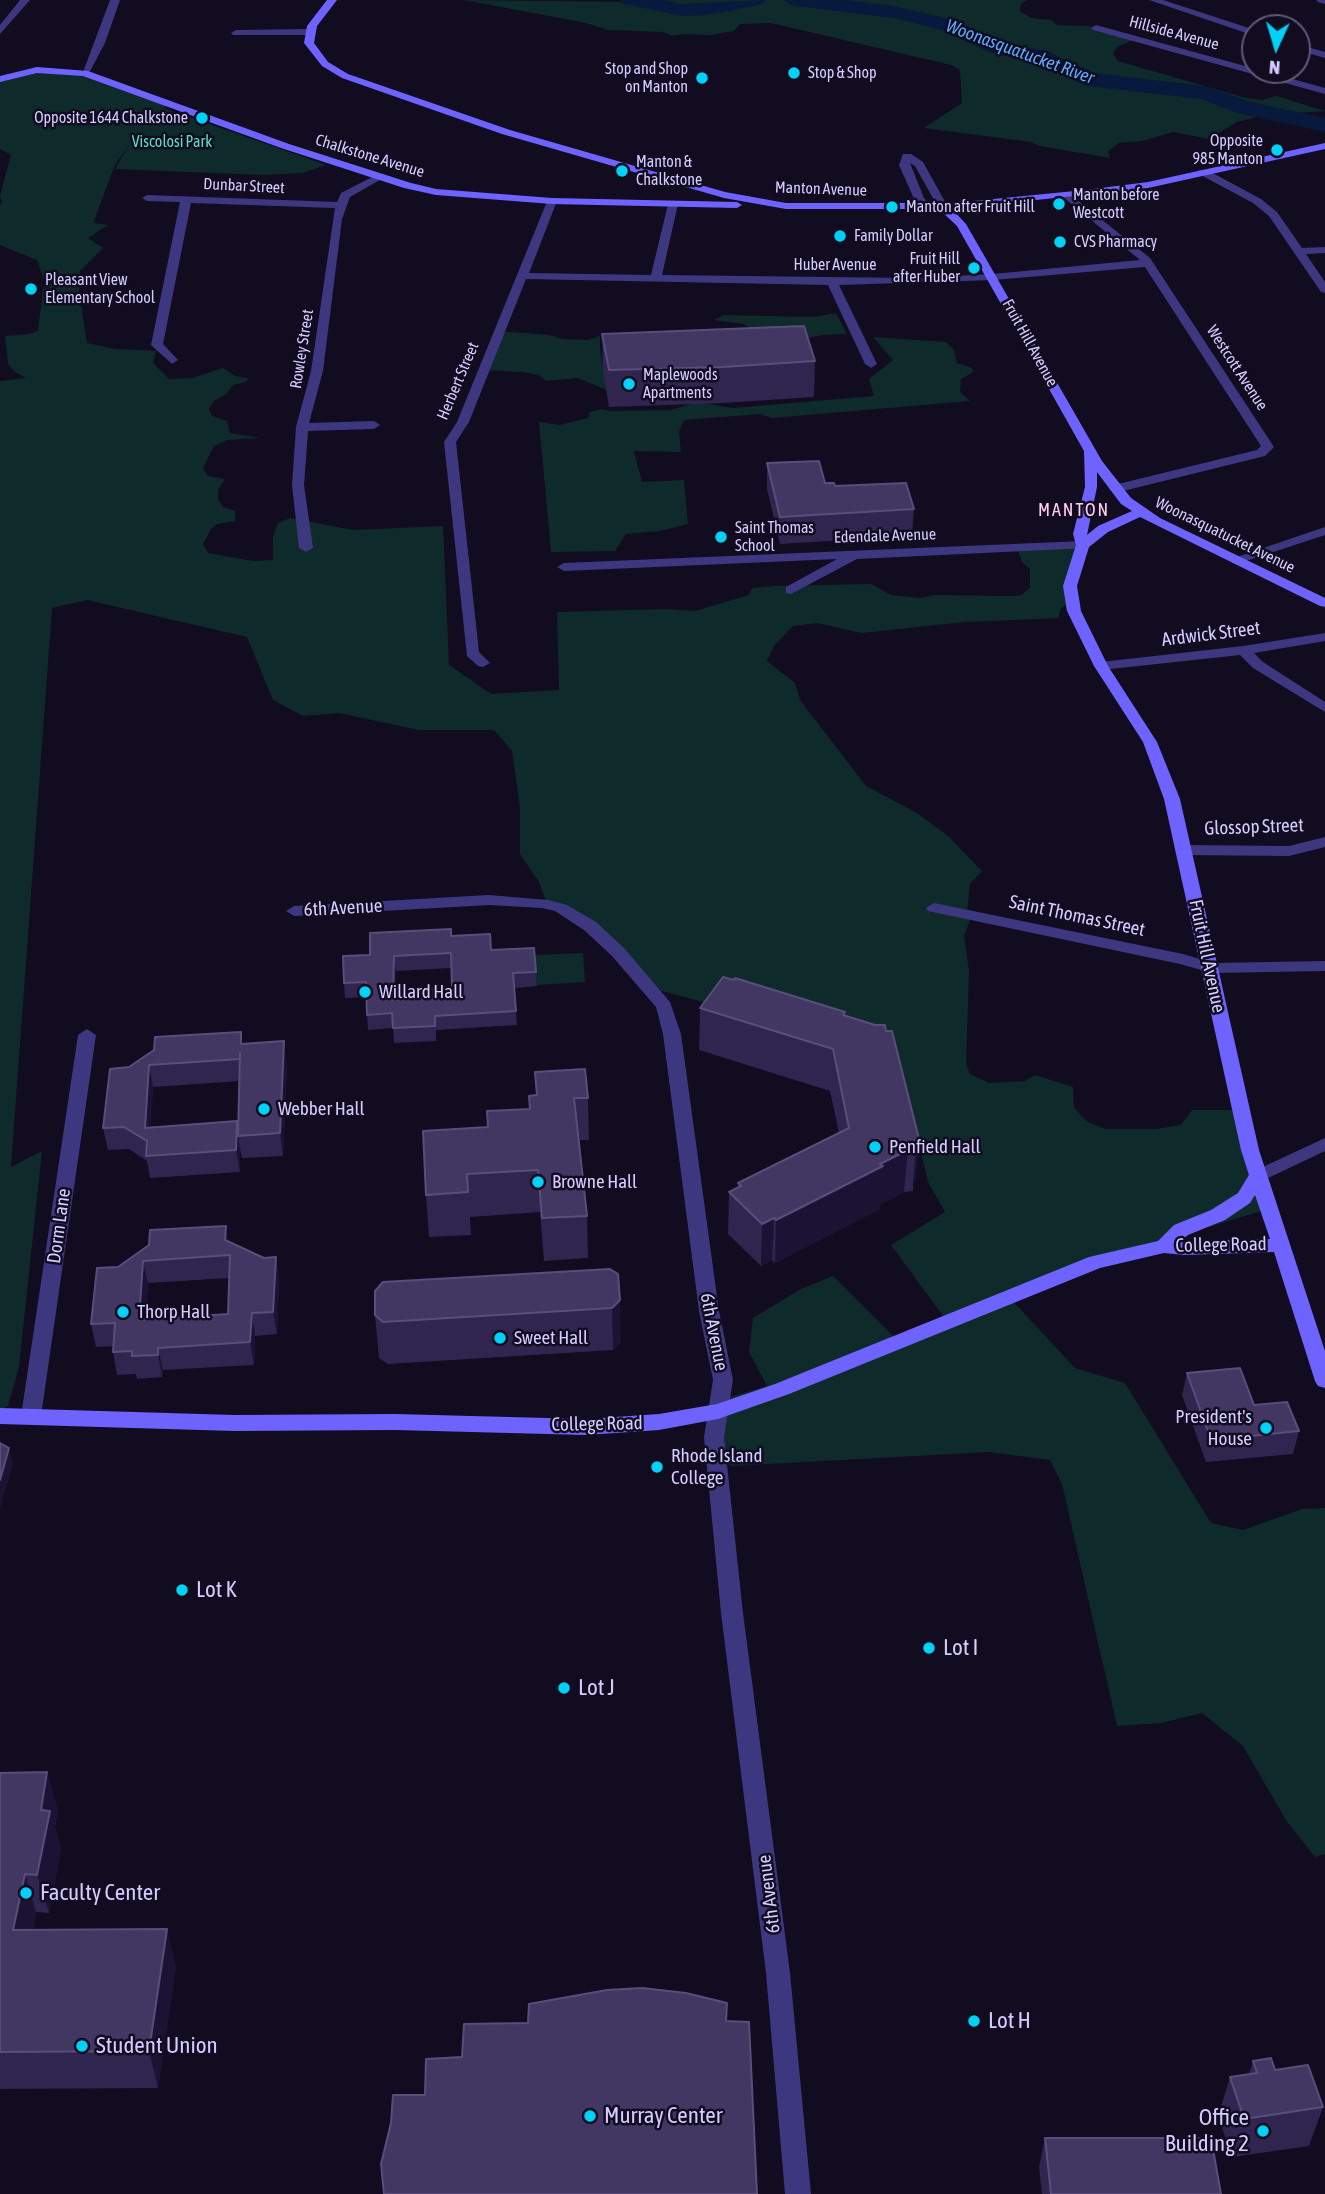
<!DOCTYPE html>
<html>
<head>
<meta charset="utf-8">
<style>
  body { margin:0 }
  #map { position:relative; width:1325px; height:2194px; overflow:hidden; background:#110c20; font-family:"Asap Condensed",sans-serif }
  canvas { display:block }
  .north { position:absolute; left:1241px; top:14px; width:70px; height:70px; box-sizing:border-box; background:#110c20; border:2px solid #5f5979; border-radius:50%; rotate:184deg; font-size:19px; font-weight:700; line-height:28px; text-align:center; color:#d4ccff }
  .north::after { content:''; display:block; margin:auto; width:24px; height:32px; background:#00d1f7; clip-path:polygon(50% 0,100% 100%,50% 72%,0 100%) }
</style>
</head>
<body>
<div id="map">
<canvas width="1325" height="2194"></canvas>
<div class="north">N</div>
</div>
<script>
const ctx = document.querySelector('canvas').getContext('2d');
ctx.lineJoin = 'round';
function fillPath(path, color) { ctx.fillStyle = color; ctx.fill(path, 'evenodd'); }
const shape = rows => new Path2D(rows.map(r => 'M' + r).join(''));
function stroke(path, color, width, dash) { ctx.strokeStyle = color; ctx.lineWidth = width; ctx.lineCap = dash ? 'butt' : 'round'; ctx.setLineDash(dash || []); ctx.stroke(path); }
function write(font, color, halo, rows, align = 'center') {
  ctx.font = font + ' "Asap Condensed",sans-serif'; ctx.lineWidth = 5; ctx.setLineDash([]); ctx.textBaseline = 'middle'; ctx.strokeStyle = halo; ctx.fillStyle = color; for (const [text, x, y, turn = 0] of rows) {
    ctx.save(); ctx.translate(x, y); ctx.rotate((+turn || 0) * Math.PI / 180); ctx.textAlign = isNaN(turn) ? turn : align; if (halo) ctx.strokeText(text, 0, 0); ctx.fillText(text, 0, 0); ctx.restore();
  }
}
const green = shape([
  [464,0,641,2,636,0,1028,0,1021,3,1020,11,1031,18,1051,20,1057,25,1089,26,1135,39,1117,47,1113,53,1118,61,1246,98,1262,100,1277,96,1325,111,1261,116,1237,122,1209,139,1173,132,1142,141,1119,143,1108,151,1110,158,1040,146,1031,142,924,128,962,103,960,70,951,65,771,23,740,24,734,31,710,35,682,34,674,36,663,32,608,30,586,23],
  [32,70,83,72,166,105,164,108,326,165,303,173,264,175,115,169,129,145,115,165,95,218,94,223,108,225,88,238,103,248,80,271,79,292,87,343,115,349,156,351,153,363,169,379,192,378,223,368,235,376,248,378,246,382,233,385,226,394,214,401,209,409,212,416,227,421,230,433,260,438,227,440,214,446,203,468,208,476,225,479,218,490,218,499,223,507,235,511,235,521,217,524,211,529,203,544,208,553,253,561,273,560,273,537,278,523,290,518,353,530,443,526,449,665,491,694,559,690,557,612,666,609,695,611,749,595,752,588,774,586,871,584,891,595,920,598,933,595,1013,596,1021,595,1030,588,1030,569,1022,562,1017,547,1073,545,1075,550,1072,602,1061,608,1058,618,965,622,862,633,817,623,793,626,774,646,767,661,795,683,800,700,866,786,917,813,948,836,982,871,970,884,967,912,971,918,964,936,969,971,966,1064,970,1074,989,1083,1025,1081,1035,1075,1073,1087,1074,1107,1086,1121,1105,1129,1156,1129,1181,1125,1192,1110,1236,1110,1268,1209,1192,1232,1010,1298,1075,1368,1125,1383,1211,1523,1243,1530,1302,1509,1325,1508,1325,1854,1315,1857,1286,1820,1243,1746,1202,1713,1162,1723,1117,1726,1062,1484,1050,1460,988,1452,732,1466,725,1463,720,1400,767,1386,749,1352,753,1318,801,1289,833,1276,901,1344,949,1324,891,1245,945,1212,928,1182,918,1140,729,1009,647,987,581,918,546,901,539,882,520,854,520,808,512,751,494,730,419,730,339,713,303,716,273,700,247,637,87,600,52,608,11,1167,42,1151,19,1367,8,1406,0,1410,0,381,26,378,15,372,8,364,5,336,29,334,38,331,43,289,48,283,45,283,37,260,0,245,0,205,2,202,0,196,11,155,0,149,0,77],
  [836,313,847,334,823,335,773,345,744,324,714,320,724,315,813,317],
  [498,331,549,335,562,339,588,340,600,336,600,350,607,390,577,378,546,381,539,375,523,372,483,370],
  [873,337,946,342,954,350,957,363,972,368,973,372,961,379,960,392,970,401,772,418,760,414,684,420,679,432,681,452,634,451,642,482,684,480,688,524,660,531,626,534,615,551,551,552,539,422,560,425,588,418,590,412,602,409,610,411,670,410,698,402,732,408,874,396,869,379,893,360],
  [583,953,585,982,537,985,534,955]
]);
const river = shape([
  [620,0,664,0,683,4,766,0,762,4,755,6,707,15,683,16,624,4,620,0],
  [785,0,848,0,894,6,949,19,1005,43,1047,51,1093,73,1205,86,1251,102,1325,118,1325,132,1237,113,1201,99,1087,86,1033,61,991,53,942,30,894,18,796,6,789,4,785,0]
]);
const street = shape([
  [20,0,30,0,0,34,0,25,20,0],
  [110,0,120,0,105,43,88,75,82,75,110,0],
  [1149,0,1163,0,1255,30,1255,36,1149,0],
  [1316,0,1325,0,1325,4,1318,2,1316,0],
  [1096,25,1325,88,1325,94,1093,30,1091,28,1096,25],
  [236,30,310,29,315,32,310,35,233,35,231,33,236,30],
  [1297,44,1325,52,1325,58,1297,50,1297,44],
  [903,154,911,154,923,162,948,207,947,209,939,209,915,166,910,163,924,198,933,207,924,209,915,201,899,165,903,154],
  [1199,170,1207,170,1261,199,1277,212,1302,248,1325,247,1325,253,1306,254,1325,282,1325,293,1321,292,1269,216,1253,203,1199,174,1199,170],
  [376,175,385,177,350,197,342,219,323,371,309,423,374,421,380,425,374,429,308,431,304,485,313,548,306,552,299,548,292,485,296,427,311,371,335,208,191,203,163,344,178,360,172,364,151,345,180,202,147,201,142,198,147,195,337,202,341,193,376,175],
  [1067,192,1150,258,1274,447,1265,456,1115,493,1109,489,1110,486,1257,450,1261,446,1145,267,993,280,839,285,877,364,871,368,865,364,828,285,526,279,469,422,456,442,479,652,490,663,483,667,478,666,467,656,444,442,457,422,548,199,557,201,529,273,651,275,668,204,673,201,678,204,662,275,910,278,993,274,1140,260,1063,197,1062,195,1067,192],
  [1325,527,1325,535,1240,563,1235,564,1228,560,1325,527],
  [1083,541,1090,545,1088,548,857,559,791,594,786,593,786,587,837,559,564,571,557,567,564,563,1083,541],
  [1325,633,1325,641,1254,653,1263,662,1325,702,1325,712,1253,668,1240,655,1101,670,1094,666,1101,662,1243,646,1325,633],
  [1325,837,1325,847,1289,856,1183,855,1175,850,1183,845,1289,846,1325,837],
  [489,895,548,900,567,905,596,922,624,948,670,1002,681,1034,719,1311,733,1380,724,1437,743,1613,790,1973,811,2194,785,2194,766,1973,721,1613,704,1437,713,1380,699,1311,663,1034,656,1007,612,956,584,930,555,911,542,908,489,905,294,916,286,911,294,906,489,895],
  [934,903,1183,954,1213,963,1325,961,1325,971,1212,973,1180,964,928,911,926,908,934,903],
  [87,1029,96,1035,41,1416,38,1421,31,1424,24,1421,21,1416,78,1035,87,1029],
  [1325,1138,1325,1151,1264,1180,1252,1180,1249,1176,1252,1172,1325,1138]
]);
const secondary = shape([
  [327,0,337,0,317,26,314,43,328,62,348,74,510,130,725,192,786,203,953,203,1085,190,1148,182,1325,143,1325,149,1148,188,952,209,966,224,1102,461,1131,498,1160,518,1325,598,1325,607,1320,606,1140,517,1108,532,1089,547,1077,586,1081,611,1108,666,1157,742,1180,799,1259,1150,1325,1351,1325,1388,1318,1386,1315,1381,1274,1252,1184,1255,1164,1253,1100,1268,789,1394,718,1419,659,1430,586,1435,395,1430,234,1431,0,1424,0,1408,234,1415,395,1414,586,1419,659,1414,717,1404,775,1384,1089,1257,1158,1241,1174,1225,1211,1210,1238,1193,1249,1175,1241,1150,1164,799,1143,742,1094,666,1067,611,1063,586,1076,545,1073,534,1085,487,1084,451,957,226,939,209,786,209,724,198,502,134,342,78,322,66,304,43,307,26,327,0],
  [1097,472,1121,504,1132,511,1098,526,1087,535,1097,487,1097,472],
  [1255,1195,1270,1239,1181,1241,1188,1235,1225,1220,1250,1203,1255,1195],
  [37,67,88,71,289,144,411,183,436,189,552,198,737,202,742,205,737,208,552,204,436,195,404,188,281,148,83,76,37,73,0,82,0,76,37,67]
]);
const wall = shape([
  [602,334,815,361,814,397,723,403,609,407,603,370],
  [767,463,835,486,914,509,912,536,780,544,767,489],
  [451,936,491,950,536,972,537,986,514,988,517,1025,436,1030,436,1041,394,1043,393,1028,368,1030,366,997,345,998,344,983,370,955],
  [452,968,452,987,430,998,395,1000,396,971],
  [700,1008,845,1016,919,1139,915,1182,913,1182,913,1191,904,1192,880,1205,880,1209,775,1263,772,1260,761,1266,728,1234,729,1192,738,1188,738,1183,839,1133,830,1091,699,1050],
  [243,1044,287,1064,283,1156,242,1158,240,1149,240,1172,150,1178,147,1161,129,1149,108,1150,103,1128,129,1067],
  [240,1081,238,1130,237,1121,150,1127,153,1087],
  [535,1072,588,1098,589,1140,579,1140,587,1216,588,1258,544,1261,540,1212,470,1217,471,1235,429,1237,426,1195,488,1127,529,1109,536,1095],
  [229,1242,264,1258,276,1257,279,1280,277,1334,255,1336,254,1365,163,1370,162,1377,137,1379,136,1374,117,1375,113,1352,113,1346,96,1347,91,1324,118,1267],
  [229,1278,228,1314,145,1320,148,1283],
  [610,1269,621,1342,613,1350,388,1364,379,1358,375,1315],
  [1187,1373,1254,1405,1299,1431,1293,1454,1206,1462,1182,1395],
  [0,1773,58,1810,55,1827,61,1849,49,1913,36,1912,33,1929,176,1966,158,2088,0,2089],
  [1253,2061,1275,2070,1323,2107,1309,2146,1232,2157,1218,2116,1230,2077,1249,2074],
  [1045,2138,1221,2194,1042,2194,1039,2167]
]);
const shadedWall = shape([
  [394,956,396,971,395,1015,393,1000],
  [284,1041,287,1064,283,1156,280,1133],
  [149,1065,153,1087,149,1150,145,1128],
  [237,1121,240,1149,240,1172,236,1150],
  [919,1139,915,1182,913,1182,916,1149,915,1140],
  [908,1150,904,1192,880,1205,880,1209,775,1263,776,1220],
  [774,1218,772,1260,761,1266,762,1224],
  [226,1226,230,1248,225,1240],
  [276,1257,279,1280,277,1334,273,1312],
  [143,1261,148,1283,143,1343,139,1320],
  [620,1300,621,1342,613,1350,612,1308],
  [252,1313,255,1336,254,1365,250,1342],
  [158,1348,163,1370,162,1377,158,1355],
  [9,1448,13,1463,0,1509,0,1480],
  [47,1772,58,1810,55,1827,61,1849,49,1913,37,1875,41,1810],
  [25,1874,36,1912,25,1967,13,1930],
  [167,1929,176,1966,158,2088,149,2051]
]);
const building = shape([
  [804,326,815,361,723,367,609,370,602,334,804,326],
  [819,461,825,483,834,483,835,486,906,483,914,509,780,517,767,463,819,461],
  [451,929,451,936,490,934,491,950,534,948,536,972,513,973,516,1011,435,1016,435,1026,393,1028,392,1013,367,1015,366,982,344,983,343,956,370,955,370,933,451,929],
  [451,953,452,987,430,988,430,998,393,1000,394,956,451,953],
  [723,977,734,980,735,978,845,1012,843,1015,875,1025,885,1025,886,1031,892,1031,919,1139,915,1140,916,1149,908,1150,880,1164,883,1166,776,1220,774,1218,762,1224,729,1192,741,1186,738,1183,849,1128,833,1049,700,1008,723,977],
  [241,1032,241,1044,284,1041,280,1133,238,1136,240,1053,240,1059,149,1065,145,1128,237,1121,236,1150,146,1156,147,1141,124,1127,103,1128,110,1069,129,1067,154,1050,155,1037,241,1032],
  [585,1069,588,1098,574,1098,587,1216,542,1218,538,1170,467,1174,468,1192,426,1195,423,1131,488,1127,487,1111,530,1109,529,1096,537,1095,535,1072,585,1069],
  [226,1226,225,1240,264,1258,276,1257,273,1312,252,1313,250,1342,158,1348,158,1355,132,1356,132,1351,113,1352,115,1323,91,1324,97,1268,118,1267,149,1245,150,1230,226,1226],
  [230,1255,228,1314,139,1320,143,1261,230,1255],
  [610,1269,618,1274,620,1300,612,1308,383,1322,375,1315,375,1291,383,1282,610,1269],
  [1240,1368,1254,1405,1287,1402,1299,1431,1211,1440,1187,1373,1240,1368],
  [0,1443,9,1448,0,1480,0,1443],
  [47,1772,41,1810,50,1811,37,1875,25,1874,13,1930,167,1929,149,2051,0,2052,0,1773,47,1772],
  [642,1988,686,1993,727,2003,726,2021,749,2022,757,2194,384,2194,381,2164,391,2123,393,2095,425,2095,426,2059,462,2057,464,2024,528,2023,529,2004,607,1990,642,1988],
  [1271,2058,1275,2070,1308,2065,1323,2107,1244,2119,1230,2077,1257,2073,1253,2061,1271,2058],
  [1045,2138,1211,2138,1221,2194,1051,2194,1045,2138]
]);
const markers = [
  [794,73,7,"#00d1f7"],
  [702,78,7,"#00d1f7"],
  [202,118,7,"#00d1f7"],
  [1277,150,7,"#00d1f7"],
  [622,171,7,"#00d1f7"],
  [1059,204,7,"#00d1f7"],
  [892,207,7,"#00d1f7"],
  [840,236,7,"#00d1f7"],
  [1060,242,7,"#00d1f7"],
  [974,268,7,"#00d1f7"],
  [31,289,7,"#00d1f7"],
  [629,384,7,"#00d1f7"],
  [721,537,7,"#00d1f7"],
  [365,992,7,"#00d1f7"],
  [264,1109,7,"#00d1f7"],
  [875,1147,7,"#00d1f7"],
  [538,1182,7,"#00d1f7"],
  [123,1312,7,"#00d1f7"],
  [500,1338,7,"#00d1f7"],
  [1266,1428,7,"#00d1f7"],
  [657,1467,7,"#00d1f7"],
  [182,1590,7,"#00d1f7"],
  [929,1648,7,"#00d1f7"],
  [564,1688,7,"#00d1f7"],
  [26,1893,7,"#00d1f7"],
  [974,2021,7,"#00d1f7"],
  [82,2046,7,"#00d1f7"],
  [590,2116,7,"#00d1f7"],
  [1263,2131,7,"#00d1f7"]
];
const farStreetnames = [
  ["Hillside Avenue",1174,33,15],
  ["Chalkstone Avenue",370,156,17],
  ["Dunbar Street",244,186,3],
  ["Manton Avenue",821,189,2],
  ["Huber Avenue",835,265],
  ["Fruit Hill Avenue",1030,343,61],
  ["Rowley Street",302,349,-81],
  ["Westcott Avenue",1237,368,57],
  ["Herbert Street",458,381,-67],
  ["Woonasquatucket Avenue",1225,535,26],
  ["Edendale Avenue",885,536,-2]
];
const farPoinames = [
  ["Stop and Shop",688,69,"right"],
  ["on Manton",688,87,"right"],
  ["Stop & Shop",808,73],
  ["Opposite 1644 Chalkstone",188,118,"right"],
  ["Opposite",1263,141,"right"],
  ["985 Manton",1263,159,"right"],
  ["Manton &",636,162],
  ["Chalkstone",636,180],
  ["Manton before",1073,195],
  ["Westcott",1073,213],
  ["Manton after Fruit Hill",906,207],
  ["Family Dollar",854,236],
  ["CVS Pharmacy",1074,242],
  ["Fruit Hill",960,259,"right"],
  ["after Huber",960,277,"right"],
  ["Pleasant View",45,280],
  ["Elementary School",45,298],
  ["Maplewoods",643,375],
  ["Apartments",643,393],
  ["Saint Thomas",735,528],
  ["School",735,546]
];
const farParknames = [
  ["Viscolosi Park",172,142]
];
const farWaternames = [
  ["Woonasquatucket River",1020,52,20]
];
const farNeighbourhoodnames = [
  ["MANTON",1074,510]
];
const streetNames = [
  ["Ardwick Street",1211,634,-7],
  ["Glossop Street",1254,827,-2],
  ["6th Avenue",343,908,-3],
  ["Saint Thomas Street",1077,916,12],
  ["Fruit Hill Avenue",1207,956,78],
  ["Dorm Lane",59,1226,-82],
  ["College Road",1221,1245,-1],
  ["6th Avenue",714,1332,79],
  ["College Road",597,1424,-1],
  ["6th Avenue",769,1894,-97]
];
const poiNames = [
  ["Willard Hall",379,992],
  ["Webber Hall",278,1109],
  ["Penfield Hall",889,1147],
  ["Browne Hall",552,1182],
  ["Thorp Hall",137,1312],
  ["Sweet Hall",514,1338],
  ["President's",1252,1417,"right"],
  ["House",1252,1439,"right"],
  ["Rhode Island",671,1456],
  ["College",671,1478]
];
const nearPoinames = [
  ["Lot K",196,1590],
  ["Lot I",943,1648],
  ["Lot J",578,1688],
  ["Faculty Center",40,1893],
  ["Lot H",988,2021],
  ["Student Union",96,2046],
  ["Murray Center",604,2116],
  ["Office",1249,2118,"right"],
  ["Building 2",1249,2144,"right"]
];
fillPath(green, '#0f2a2a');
fillPath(river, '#08193e');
fillPath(street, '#3d3780');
fillPath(secondary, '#6f63ff');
fillPath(wall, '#2f254f');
fillPath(shadedWall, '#1c1334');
fillPath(building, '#413762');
stroke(building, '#584e7b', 2);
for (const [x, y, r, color] of markers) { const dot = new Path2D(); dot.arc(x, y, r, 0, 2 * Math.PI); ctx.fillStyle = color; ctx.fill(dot); stroke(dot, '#110c20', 2.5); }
write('16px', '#d4ccff', '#110c20', farStreetnames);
write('16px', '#d4ccff', '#110c20', farPoinames, 'left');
write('16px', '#56e1c5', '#110c20', farParknames);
write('italic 18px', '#5aaaff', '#110c20', farWaternames);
ctx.letterSpacing = '2px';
write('18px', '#ffceea', '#110c20', farNeighbourhoodnames);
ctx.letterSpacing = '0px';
write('19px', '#d4ccff', '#110c20', streetNames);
write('19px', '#d4ccff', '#110c20', poiNames, 'left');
write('23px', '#d4ccff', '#110c20', nearPoinames, 'left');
</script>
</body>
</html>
